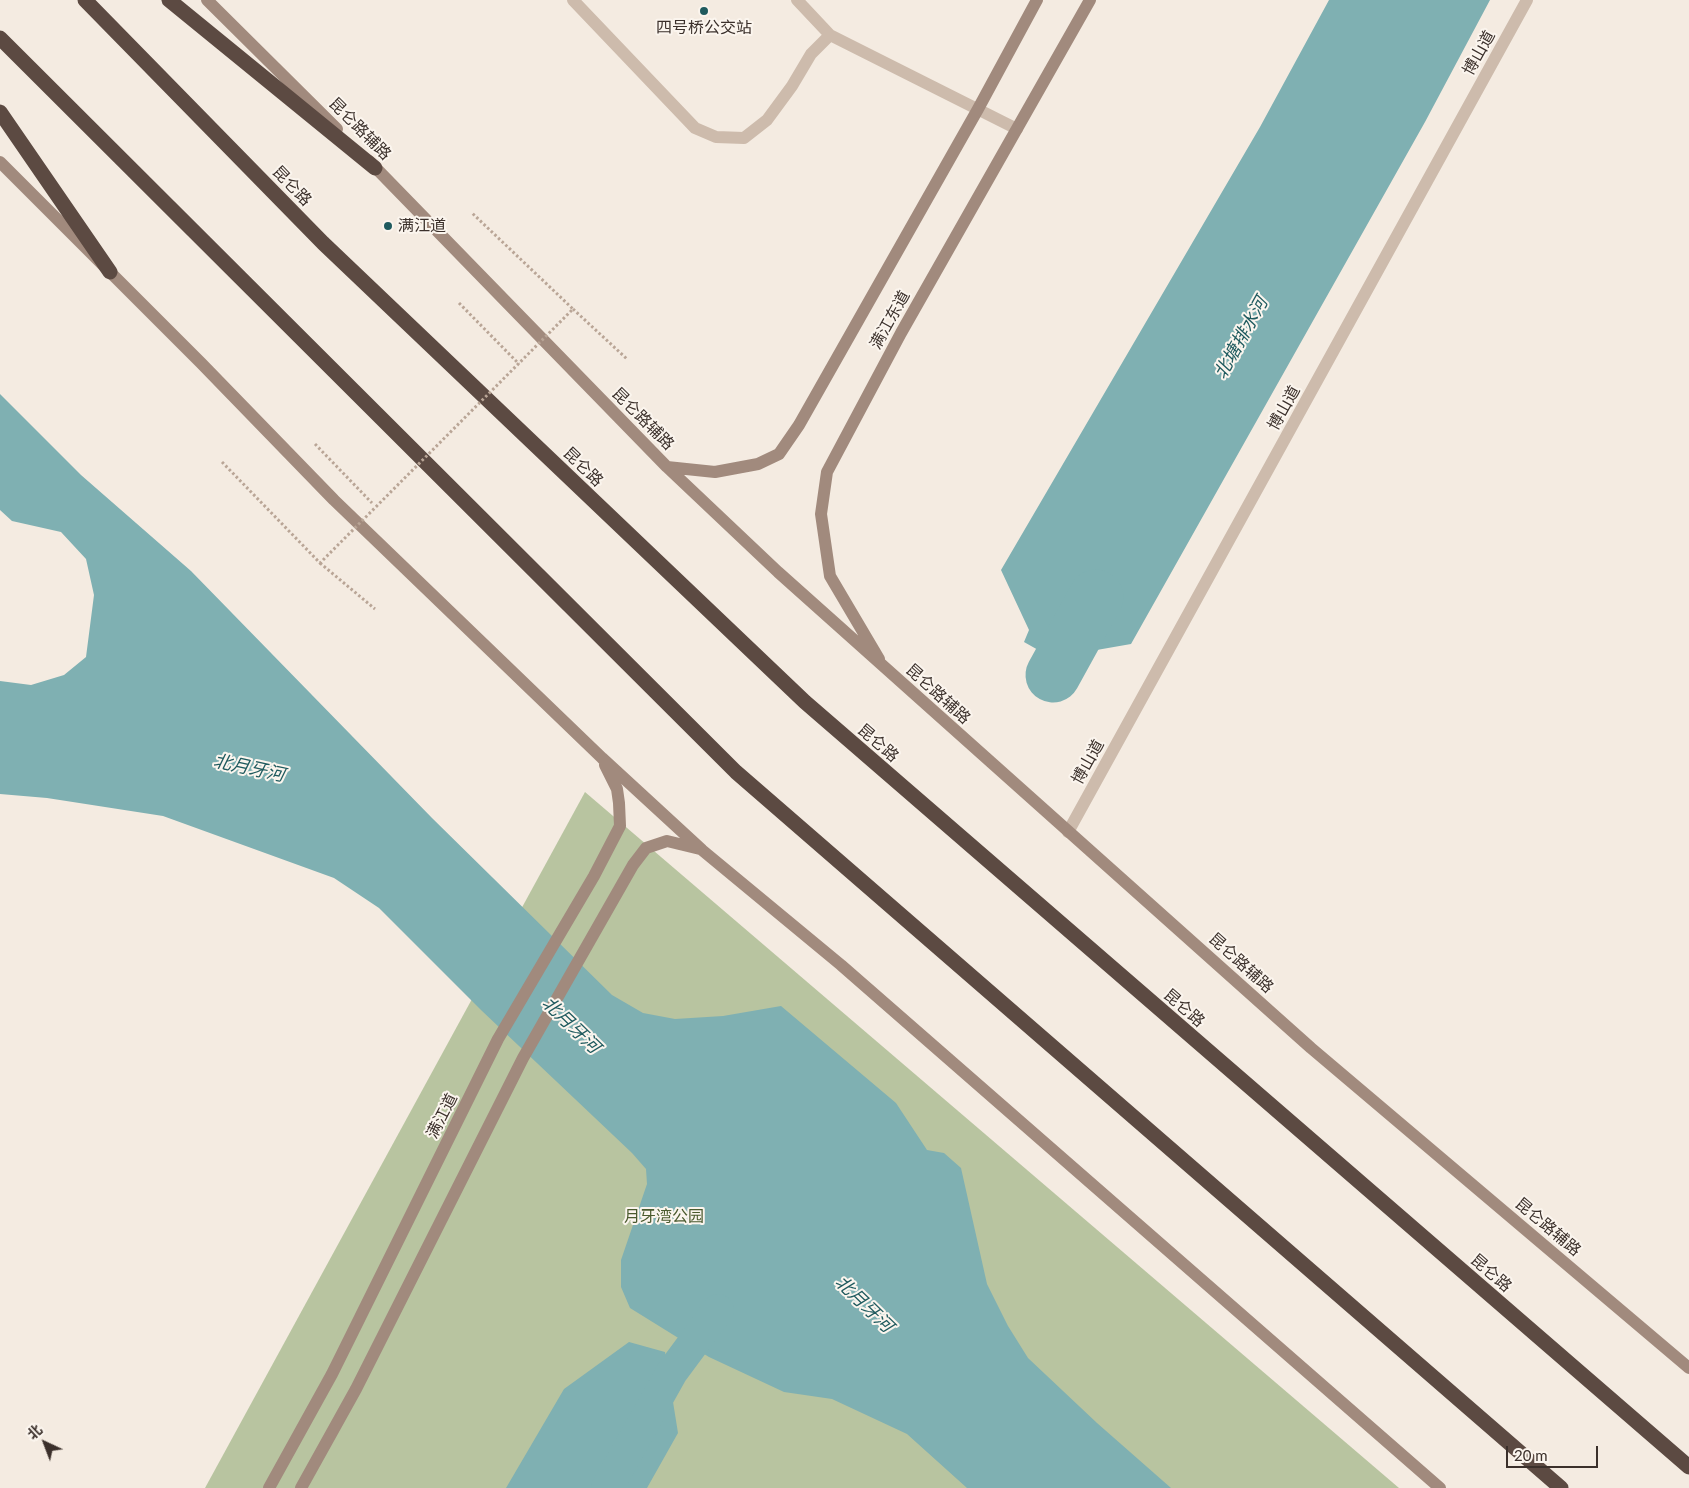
<!DOCTYPE html>
<html>
<head>
<meta charset="utf-8">
<style>
  body { margin:0 }
  #map { position:relative; width:1689px; height:1488px; overflow:hidden; background:#f4ebe1; font-family:Lato,"Noto Sans SC",sans-serif }
  canvas { display:block }
  .north { position:absolute; left:20px; top:1418px; width:50px; height:50px; -webkit-text-stroke:4px #fbf5ee; paint-order:stroke; rotate:317deg; font-size:14px; font-weight:700; line-height:20px; text-align:center; color:#3b302b }
  .north::after { content:''; display:block; margin:auto; width:18px; height:22px; background:#3b302b; clip-path:polygon(50% 0,100% 100%,50% 72%,0 100%) }
  .scale { position:absolute; left:1506px; top:1446px; width:92px; height:22px; box-sizing:border-box; border:2px solid #3b302b; border-top:0; padding-left:6px; font-size:15px; line-height:18px; white-space:nowrap; color:#3b302b; -webkit-text-stroke:4px #fbf5ee; paint-order:stroke }
</style>
</head>
<body>
<div id="map">
<canvas width="1689" height="1488"></canvas>
<div class="north">北</div>
<div class="scale">20 m</div>
</div>
<script>
const ctx = document.querySelector('canvas').getContext('2d');
ctx.lineJoin = 'round';
function fillPath(path, color) { ctx.fillStyle = color; ctx.fill(path, 'evenodd'); }
const shape = rows => new Path2D(rows.map(r => 'M' + r).join(''));
function stroke(path, color, width, dash) { ctx.strokeStyle = color; ctx.lineWidth = width; ctx.lineCap = dash ? 'butt' : 'round'; ctx.setLineDash(dash || []); ctx.stroke(path); }
function write(font, color, halo, rows, align = 'center') {
  ctx.font = font + ' Lato,"Noto Sans SC",sans-serif'; ctx.lineWidth = 4; ctx.setLineDash([]); ctx.textBaseline = 'middle'; ctx.strokeStyle = halo; ctx.fillStyle = color; for (const [text, x, y, turn = 0] of rows) {
    ctx.save(); ctx.translate(x, y); ctx.rotate((+turn || 0) * Math.PI / 180); ctx.textAlign = isNaN(turn) ? turn : align; if (halo) ctx.strokeText(text, 0, 0); ctx.fillText(text, 0, 0); ctx.restore();
  }
}
const green = shape([
  [585,792,1399,1488,205,1488]
]);
const water = shape([
  [1329,0,1490,0,1425,122,1131,644,1068,655,1063,664,1024,642,1029,630,1001,570,1260,127],
  [0,394,81,475,191,571,432,818,612,995,643,1013,675,1019,723,1016,781,1006,896,1103,927,1150,944,1153,961,1168,987,1284,1008,1326,1028,1358,1097,1423,1171,1488,967,1488,907,1434,832,1399,784,1392,709,1357,630,1308,621,1287,621,1260,647,1184,646,1169,632,1153,481,1010,379,908,334,878,163,816,47,798,0,794,0,681,31,685,64,675,86,657,94,595,86,559,61,532,12,521,0,510],
  [629,1342,665,1352,678,1433,647,1488,506,1488,564,1389]
]);
const canal = shape([
  [607,1488,672,1372,718,1310]
]);
const river = shape([
  [1053,675,1096,597]
]);
const path = shape([
  [459,303,519,364],
  [573,309,627,359],
  [315,444,372,503],
  [320,563,375,609]
]);
const lane = shape([
  [573,0,695,128,716,137,744,138,767,120,792,86,811,54,830,35],
  [797,0,830,35,1017,129]
]);
const street = shape([
  [1068,832,1527,0]
]);
const secondary = shape([
  [207,0,337,129],
  [369,161,667,467,778,572,1311,1048,1689,1368],
  [0,162,201,363,334,500,602,758,702,850,841,965,1440,1488],
  [667,467,715,472,758,464,779,454,799,425,978,109,1037,0],
  [879,659,830,576,821,514,827,472,901,333,1090,0],
  [269,1488,332,1374,498,1039,594,876,620,826,619,803,617,789,605,765],
  [301,1488,356,1389,523,1058,633,865,646,848,667,841,700,849]
]);
const highway = shape([
  [85,0,323,243,805,702,1689,1467],
  [169,0,375,168],
  [0,38,736,772,1561,1488],
  [0,112,110,272]
]);
const pathBridge = shape([
  [222,462,320,563,573,309,472,213]
]);
const markers = [
  [704,11,5,"#1f5a5e"],
  [388,226,5,"#1f5a5e"]
];
const poiNames = [
  ["四号桥公交站",704,28],
  ["满江道",398,226,"left"]
];
const streetNames = [
  ["博山道",1479,53,-61],
  ["昆仑路辅路",360,129,45],
  ["昆仑路",292,186,46],
  ["满江东道",890,320,-61],
  ["博山道",1284,408,-61],
  ["昆仑路辅路",643,419,45],
  ["昆仑路",583,467,44],
  ["昆仑路辅路",938,694,42],
  ["昆仑路",878,743,41],
  ["博山道",1088,762,-61],
  ["昆仑路辅路",1241,963,42],
  ["昆仑路",1184,1008,41],
  ["满江道",442,1116,-63],
  ["昆仑路辅路",1548,1227,40],
  ["昆仑路",1491,1273,41]
];
const parkNames = [
  ["月牙湾公园",664,1217]
];
const waterNames = [
  ["北塘排水河",1241,338,-61],
  ["北月牙河",249,768,12],
  ["北月牙河",571,1025,44],
  ["北月牙河",864,1304,44]
];
fillPath(green, '#b8c4a0');
fillPath(water, '#7fb0b2');
stroke(canal, '#7fb0b2', 32);
stroke(river, '#7fb0b2', 55);
stroke(path, '#b9a596', 3, [2.5, 2.5]);
stroke(lane, '#cdbbac', 12);
stroke(street, '#cdbbac', 12);
stroke(secondary, '#a18a7d', 12);
stroke(highway, '#5c4a42', 15);
stroke(pathBridge, '#b9a596', 3, [2.5, 2.5]);
for (const [x, y, r, color] of markers) { const dot = new Path2D(); dot.arc(x, y, r, 0, 2 * Math.PI); ctx.fillStyle = color; ctx.fill(dot); stroke(dot, '#fbf5ee', 2); }
write('16px', '#3b302b', '#fbf5ee', poiNames);
write('16px', '#3b302b', '#fbf5ee', streetNames);
write('16px', '#4a5a2e', '#fbf5ee', parkNames);
write('italic 18px', '#1f5a5e', '#fbf5ee', waterNames);
</script>
</body>
</html>
